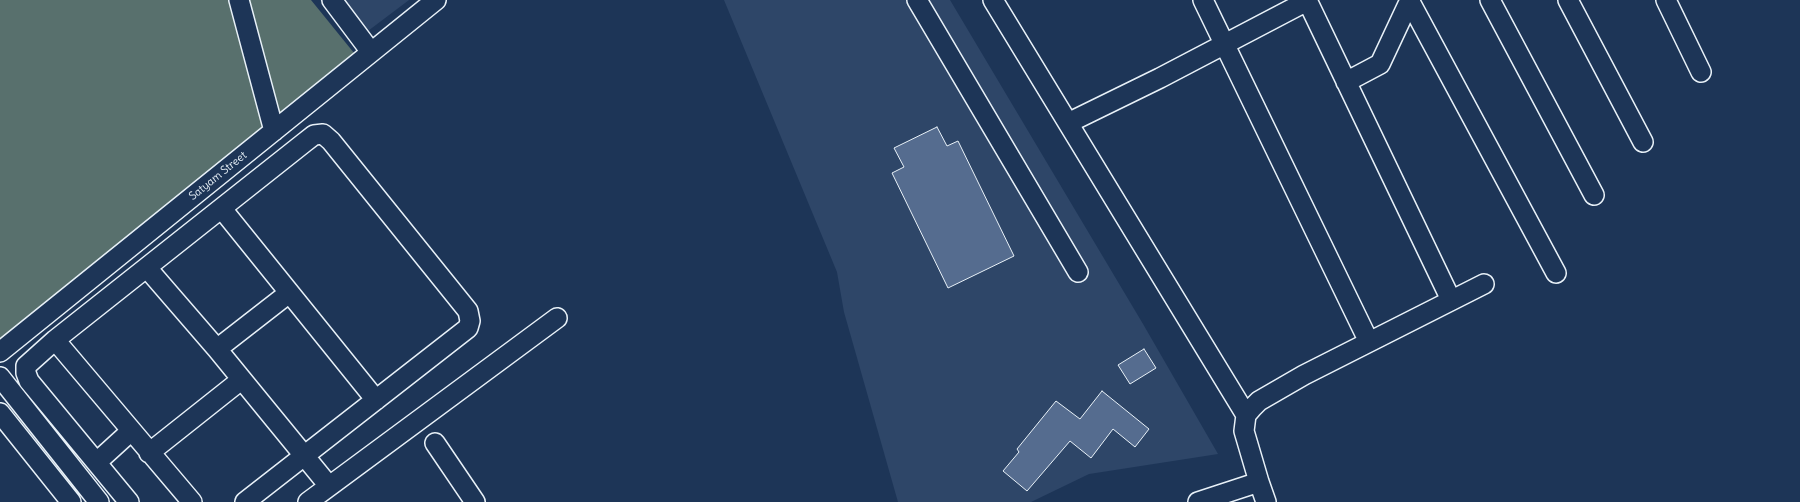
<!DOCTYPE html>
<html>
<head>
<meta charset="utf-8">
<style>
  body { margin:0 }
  canvas { display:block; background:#1d3557 }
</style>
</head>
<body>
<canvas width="1800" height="502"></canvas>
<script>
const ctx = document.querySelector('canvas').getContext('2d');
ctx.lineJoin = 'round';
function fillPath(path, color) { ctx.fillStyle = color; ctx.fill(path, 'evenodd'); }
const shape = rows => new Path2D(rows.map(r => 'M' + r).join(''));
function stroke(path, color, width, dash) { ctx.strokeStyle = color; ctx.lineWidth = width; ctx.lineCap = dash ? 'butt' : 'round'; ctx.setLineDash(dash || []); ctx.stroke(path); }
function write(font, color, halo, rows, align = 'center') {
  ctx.font = font + ' Delius,sans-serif'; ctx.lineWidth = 3; ctx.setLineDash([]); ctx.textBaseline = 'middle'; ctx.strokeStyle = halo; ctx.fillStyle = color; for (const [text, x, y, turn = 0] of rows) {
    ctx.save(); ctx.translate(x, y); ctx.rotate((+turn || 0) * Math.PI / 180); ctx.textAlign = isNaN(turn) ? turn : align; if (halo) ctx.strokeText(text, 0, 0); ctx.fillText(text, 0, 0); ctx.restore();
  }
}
const built = shape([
  [320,0,409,0,352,43],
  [724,0,950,0,1143,324,1218,454,1089,474,1031,502,898,502,844,312,837,272]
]);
const green = shape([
  [0,0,311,0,354,53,0,339]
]);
const building = shape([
  [937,127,947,146,958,141,1014,256,948,288,892,173,904,167,894,148,937,127],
  [1144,349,1156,368,1130,384,1118,365,1144,349],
  [1102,391,1149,429,1135,447,1113,429,1091,458,1070,441,1027,491,1003,471,1019,452,1017,449,1056,401,1080,419,1102,391]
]);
const minor = shape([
  [239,0,274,131],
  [332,0,371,52],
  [917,0,1078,272],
  [993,0,1246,415],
  [1203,0,1369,342],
  [1307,0,1451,300],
  [1409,0,1556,273],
  [1490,0,1594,195],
  [1568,0,1643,142],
  [1666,0,1701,72],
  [1346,82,1380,64,1410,0],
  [1068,123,1160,78,1307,1],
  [222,209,376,400],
  [147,268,217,349,329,486],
  [55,340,192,502],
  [217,349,289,293],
  [0,352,436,0],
  [0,377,99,502],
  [0,413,71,502],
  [435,443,475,502],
  [149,453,241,380],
  [97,462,131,431],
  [129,502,29,381,26,373,26,366,55,340,305,142,314,135,323,134,331,141,468,311,470,321,468,328,245,502],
  [308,502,557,318],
  [1198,502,1259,482],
  [1266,502,1259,482,1244,431,1246,415,1252,408,1259,401,1304,375,1484,284]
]);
const streetNames = [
  ["Satyam Street",218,176,-39]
];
fillPath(built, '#2e4668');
fillPath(green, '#58706d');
fillPath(building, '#556c8f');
stroke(building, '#e8f1f8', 1);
stroke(minor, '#e8f1f8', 22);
stroke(minor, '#1d3557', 19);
write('11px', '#e8f1f8', '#1d3557', streetNames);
</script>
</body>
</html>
